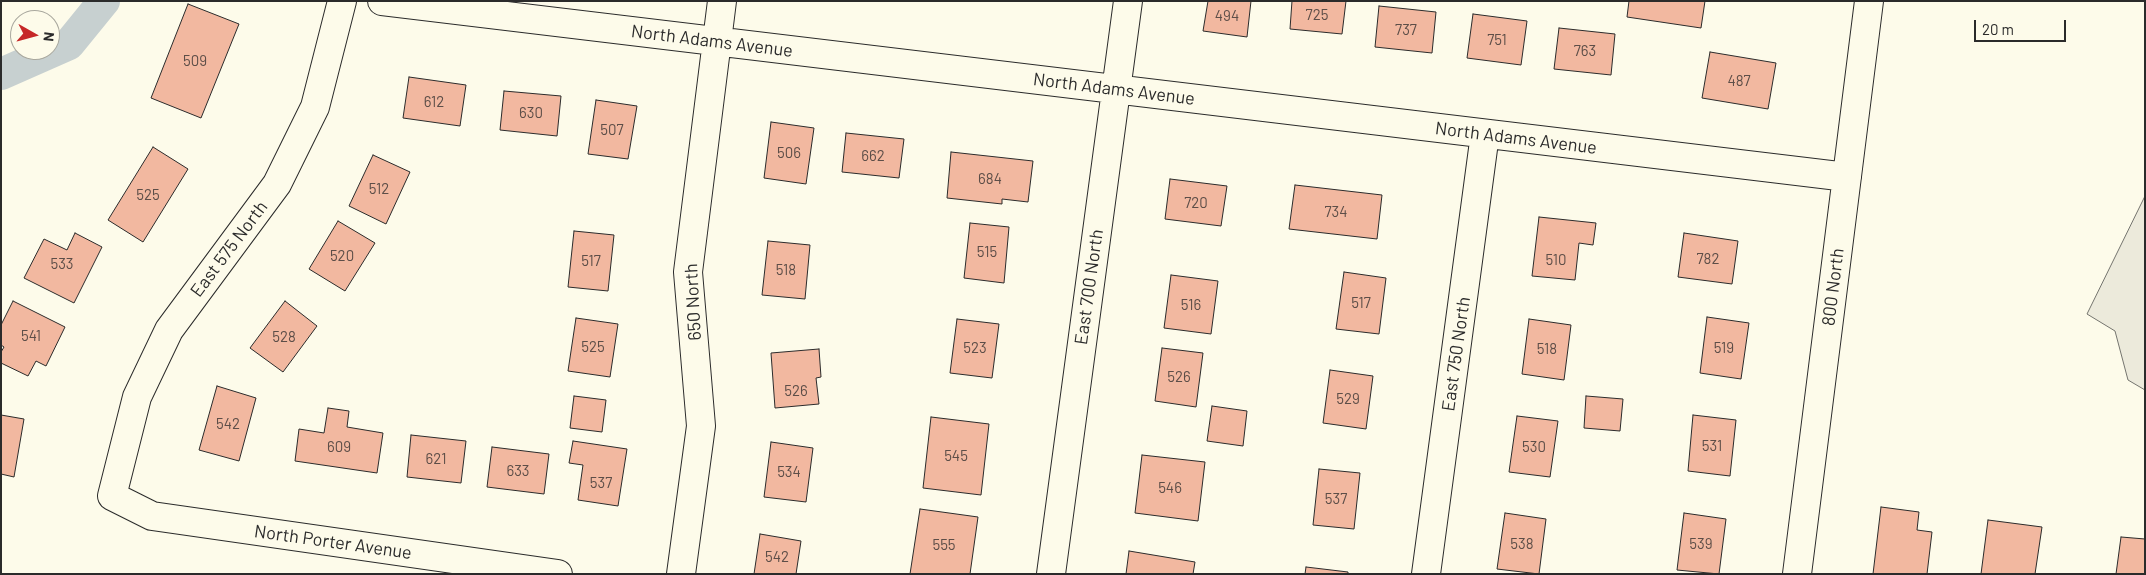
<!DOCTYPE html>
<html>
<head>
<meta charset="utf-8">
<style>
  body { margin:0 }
  #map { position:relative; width:2146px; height:575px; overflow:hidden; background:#fdfbea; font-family:Barlow,sans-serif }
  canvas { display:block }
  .frame { position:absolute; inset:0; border:2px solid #2b2b2b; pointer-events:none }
  .north { position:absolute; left:10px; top:10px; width:50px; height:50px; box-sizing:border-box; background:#fdfbea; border:1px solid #a9a89e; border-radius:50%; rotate:97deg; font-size:14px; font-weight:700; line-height:20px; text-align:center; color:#2b2b2b }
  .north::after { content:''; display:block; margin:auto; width:18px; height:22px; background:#c62828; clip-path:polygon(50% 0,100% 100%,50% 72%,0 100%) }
  .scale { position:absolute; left:1974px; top:20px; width:92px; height:22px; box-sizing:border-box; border:2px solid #2b2b2b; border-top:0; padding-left:6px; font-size:15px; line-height:18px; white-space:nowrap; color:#2b2b2b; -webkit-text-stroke:4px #fdfbea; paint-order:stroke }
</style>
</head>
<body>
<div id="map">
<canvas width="2146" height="575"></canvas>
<div class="frame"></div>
<div class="north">N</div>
<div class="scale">20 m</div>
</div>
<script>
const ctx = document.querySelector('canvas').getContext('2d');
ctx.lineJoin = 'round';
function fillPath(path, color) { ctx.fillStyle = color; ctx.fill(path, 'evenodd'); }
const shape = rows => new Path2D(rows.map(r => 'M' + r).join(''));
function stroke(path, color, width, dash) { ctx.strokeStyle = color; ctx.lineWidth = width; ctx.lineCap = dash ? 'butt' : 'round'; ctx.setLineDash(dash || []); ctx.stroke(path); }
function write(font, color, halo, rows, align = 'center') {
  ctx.font = font + ' Barlow,sans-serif'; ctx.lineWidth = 4; ctx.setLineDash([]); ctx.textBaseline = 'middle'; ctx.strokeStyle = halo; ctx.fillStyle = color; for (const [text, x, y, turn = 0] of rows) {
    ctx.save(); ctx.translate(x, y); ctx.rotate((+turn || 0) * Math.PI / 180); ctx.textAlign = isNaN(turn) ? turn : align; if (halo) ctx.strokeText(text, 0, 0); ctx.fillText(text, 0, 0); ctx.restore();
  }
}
const parking = shape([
  [2145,196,2145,390,2128,380,2115,331,2087,314,2145,196]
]);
const canal = shape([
  [1,74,69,44,104,1]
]);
const building = shape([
  [1208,1,1251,1,1247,37,1203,31,1208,1],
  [1292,1,1346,1,1342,34,1290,29,1292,1],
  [1629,1,1705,1,1701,28,1627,17,1629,1],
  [188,4,239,24,201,118,151,98,188,4],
  [1379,6,1436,12,1432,53,1375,47,1379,6],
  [1473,14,1527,21,1521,65,1467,58,1473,14],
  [1559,28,1615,34,1611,75,1554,69,1559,28],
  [1710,52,1776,63,1768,109,1702,98,1710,52],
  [409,77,466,85,460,126,403,118,409,77],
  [504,91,561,96,557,136,500,130,504,91],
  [596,100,637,106,628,159,588,154,596,100],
  [771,122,814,128,806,184,764,178,771,122],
  [846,133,904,139,899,178,842,172,846,133],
  [153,147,188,169,143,242,108,220,153,147],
  [951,152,1033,161,1028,202,1002,199,1002,204,947,198,951,152],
  [373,155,410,172,386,224,349,206,373,155],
  [1170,179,1227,186,1221,226,1165,219,1170,179],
  [1295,185,1382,195,1377,239,1289,229,1295,185],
  [1539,217,1596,223,1593,245,1579,243,1575,280,1532,276,1539,217],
  [338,221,375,243,345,291,309,269,338,221],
  [970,223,1009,227,1004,283,964,278,970,223],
  [574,231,614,235,608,291,568,287,574,231],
  [75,233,102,247,74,303,24,278,44,239,67,250,75,233],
  [1684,233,1738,241,1732,284,1678,277,1684,233],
  [768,241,810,245,805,299,762,295,768,241],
  [1344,272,1386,278,1379,334,1336,329,1344,272],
  [1171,275,1218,281,1211,334,1164,328,1171,275],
  [13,301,65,327,46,366,36,361,28,376,1,363,1,352,4,347,1,345,1,325,13,301],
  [285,301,317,326,283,372,250,348,285,301],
  [1707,317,1749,323,1741,379,1700,373,1707,317],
  [576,318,618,324,610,377,568,371,576,318],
  [957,319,999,324,992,378,950,373,957,319],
  [1529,319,1571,325,1564,380,1522,374,1529,319],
  [1162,348,1203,353,1196,407,1155,401,1162,348],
  [819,349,821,377,816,378,819,404,775,408,771,353,819,349],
  [1330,370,1373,376,1366,429,1323,423,1330,370],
  [217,386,256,398,239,461,199,450,217,386],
  [574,396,606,400,602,432,570,428,574,396],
  [1586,396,1623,399,1620,431,1584,428,1586,396],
  [1212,406,1247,411,1243,446,1207,441,1212,406],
  [328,408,349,411,347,427,383,433,377,473,295,461,299,429,324,433,328,408],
  [1,415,24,419,14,477,1,474,1,415],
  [1693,415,1736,420,1730,476,1688,471,1693,415],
  [1517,416,1558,421,1550,477,1509,472,1517,416],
  [931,417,989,424,981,495,923,488,931,417],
  [411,435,466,441,461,483,407,477,411,435],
  [573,441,627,449,618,506,578,500,583,465,569,463,573,441],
  [771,442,813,448,806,502,764,497,771,442],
  [492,447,549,454,544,494,487,487,492,447],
  [1142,455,1205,462,1198,521,1135,513,1142,455],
  [1319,469,1360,473,1354,529,1313,525,1319,469],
  [1881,507,1919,512,1917,530,1932,532,1927,574,1873,574,1881,507],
  [920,509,978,517,970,574,910,574,920,509],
  [1505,513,1546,519,1539,574,1497,569,1505,513],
  [1684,513,1726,519,1719,574,1677,570,1684,513],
  [1988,520,2042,527,2035,574,1981,574,1988,520],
  [760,534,801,541,796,574,754,574,760,534],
  [2121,537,2145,539,2145,574,2116,574,2121,537],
  [1129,551,1195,562,1193,574,1126,574,1129,551],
  [1306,567,1348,572,1348,574,1305,574,1306,567]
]);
const minor = shape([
  [342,1,315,107,277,184,169,330,137,397,112,496,152,516,558,574],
  [382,1,1847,177],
  [681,574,701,426,688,272,722,1],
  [1051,574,1128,1],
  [1426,574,1485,134],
  [1797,574,1869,1]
]);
const numberNames = [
  ["725",1317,15],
  ["494",1227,16],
  ["737",1406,30],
  ["751",1497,40],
  ["763",1585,51],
  ["509",195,61],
  ["487",1739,81],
  ["612",434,102],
  ["630",531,113],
  ["507",612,130],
  ["506",789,153],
  ["662",873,156],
  ["684",990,179],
  ["512",379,189],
  ["525",148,195],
  ["720",1196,203],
  ["734",1336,212],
  ["515",987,252],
  ["520",342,256],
  ["782",1708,259],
  ["510",1556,260],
  ["517",591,261],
  ["533",62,264],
  ["518",786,270],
  ["517",1361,303],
  ["516",1191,305],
  ["541",31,336],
  ["528",284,337],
  ["525",593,347],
  ["523",975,348],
  ["519",1724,348],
  ["518",1547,349],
  ["526",1179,377],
  ["526",796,391],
  ["529",1348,399],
  ["542",228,424],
  ["531",1712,446],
  ["609",339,447],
  ["530",1534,447],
  ["545",956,456],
  ["621",436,459],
  ["633",518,471],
  ["534",789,472],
  ["537",601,483],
  ["546",1170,488],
  ["537",1336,499],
  ["538",1522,544],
  ["539",1701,544],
  ["555",944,545],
  ["542",777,557]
];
const streetNames = [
  ["North Adams Avenue",712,41,7],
  ["North Adams Avenue",1114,89,7],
  ["North Adams Avenue",1516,138,7],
  ["East 575 North",229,249,-53],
  ["East 700 North",1089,287,-82],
  ["800 North",1833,287,-83],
  ["650 North",693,302,-93],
  ["East 750 North",1456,354,-82],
  ["North Porter Avenue",333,542,8]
];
fillPath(parking, '#eceadb');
stroke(parking, '#74746e', 1);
stroke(canal, '#c7d0d0', 32);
fillPath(building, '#f2b8a0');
stroke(building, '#2b2b2b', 1);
stroke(minor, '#2b2b2b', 30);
stroke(minor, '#fdfbea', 28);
write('15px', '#5d4e48', null, numberNames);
write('18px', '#2b2b2b', '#fdfbea', streetNames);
</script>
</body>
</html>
